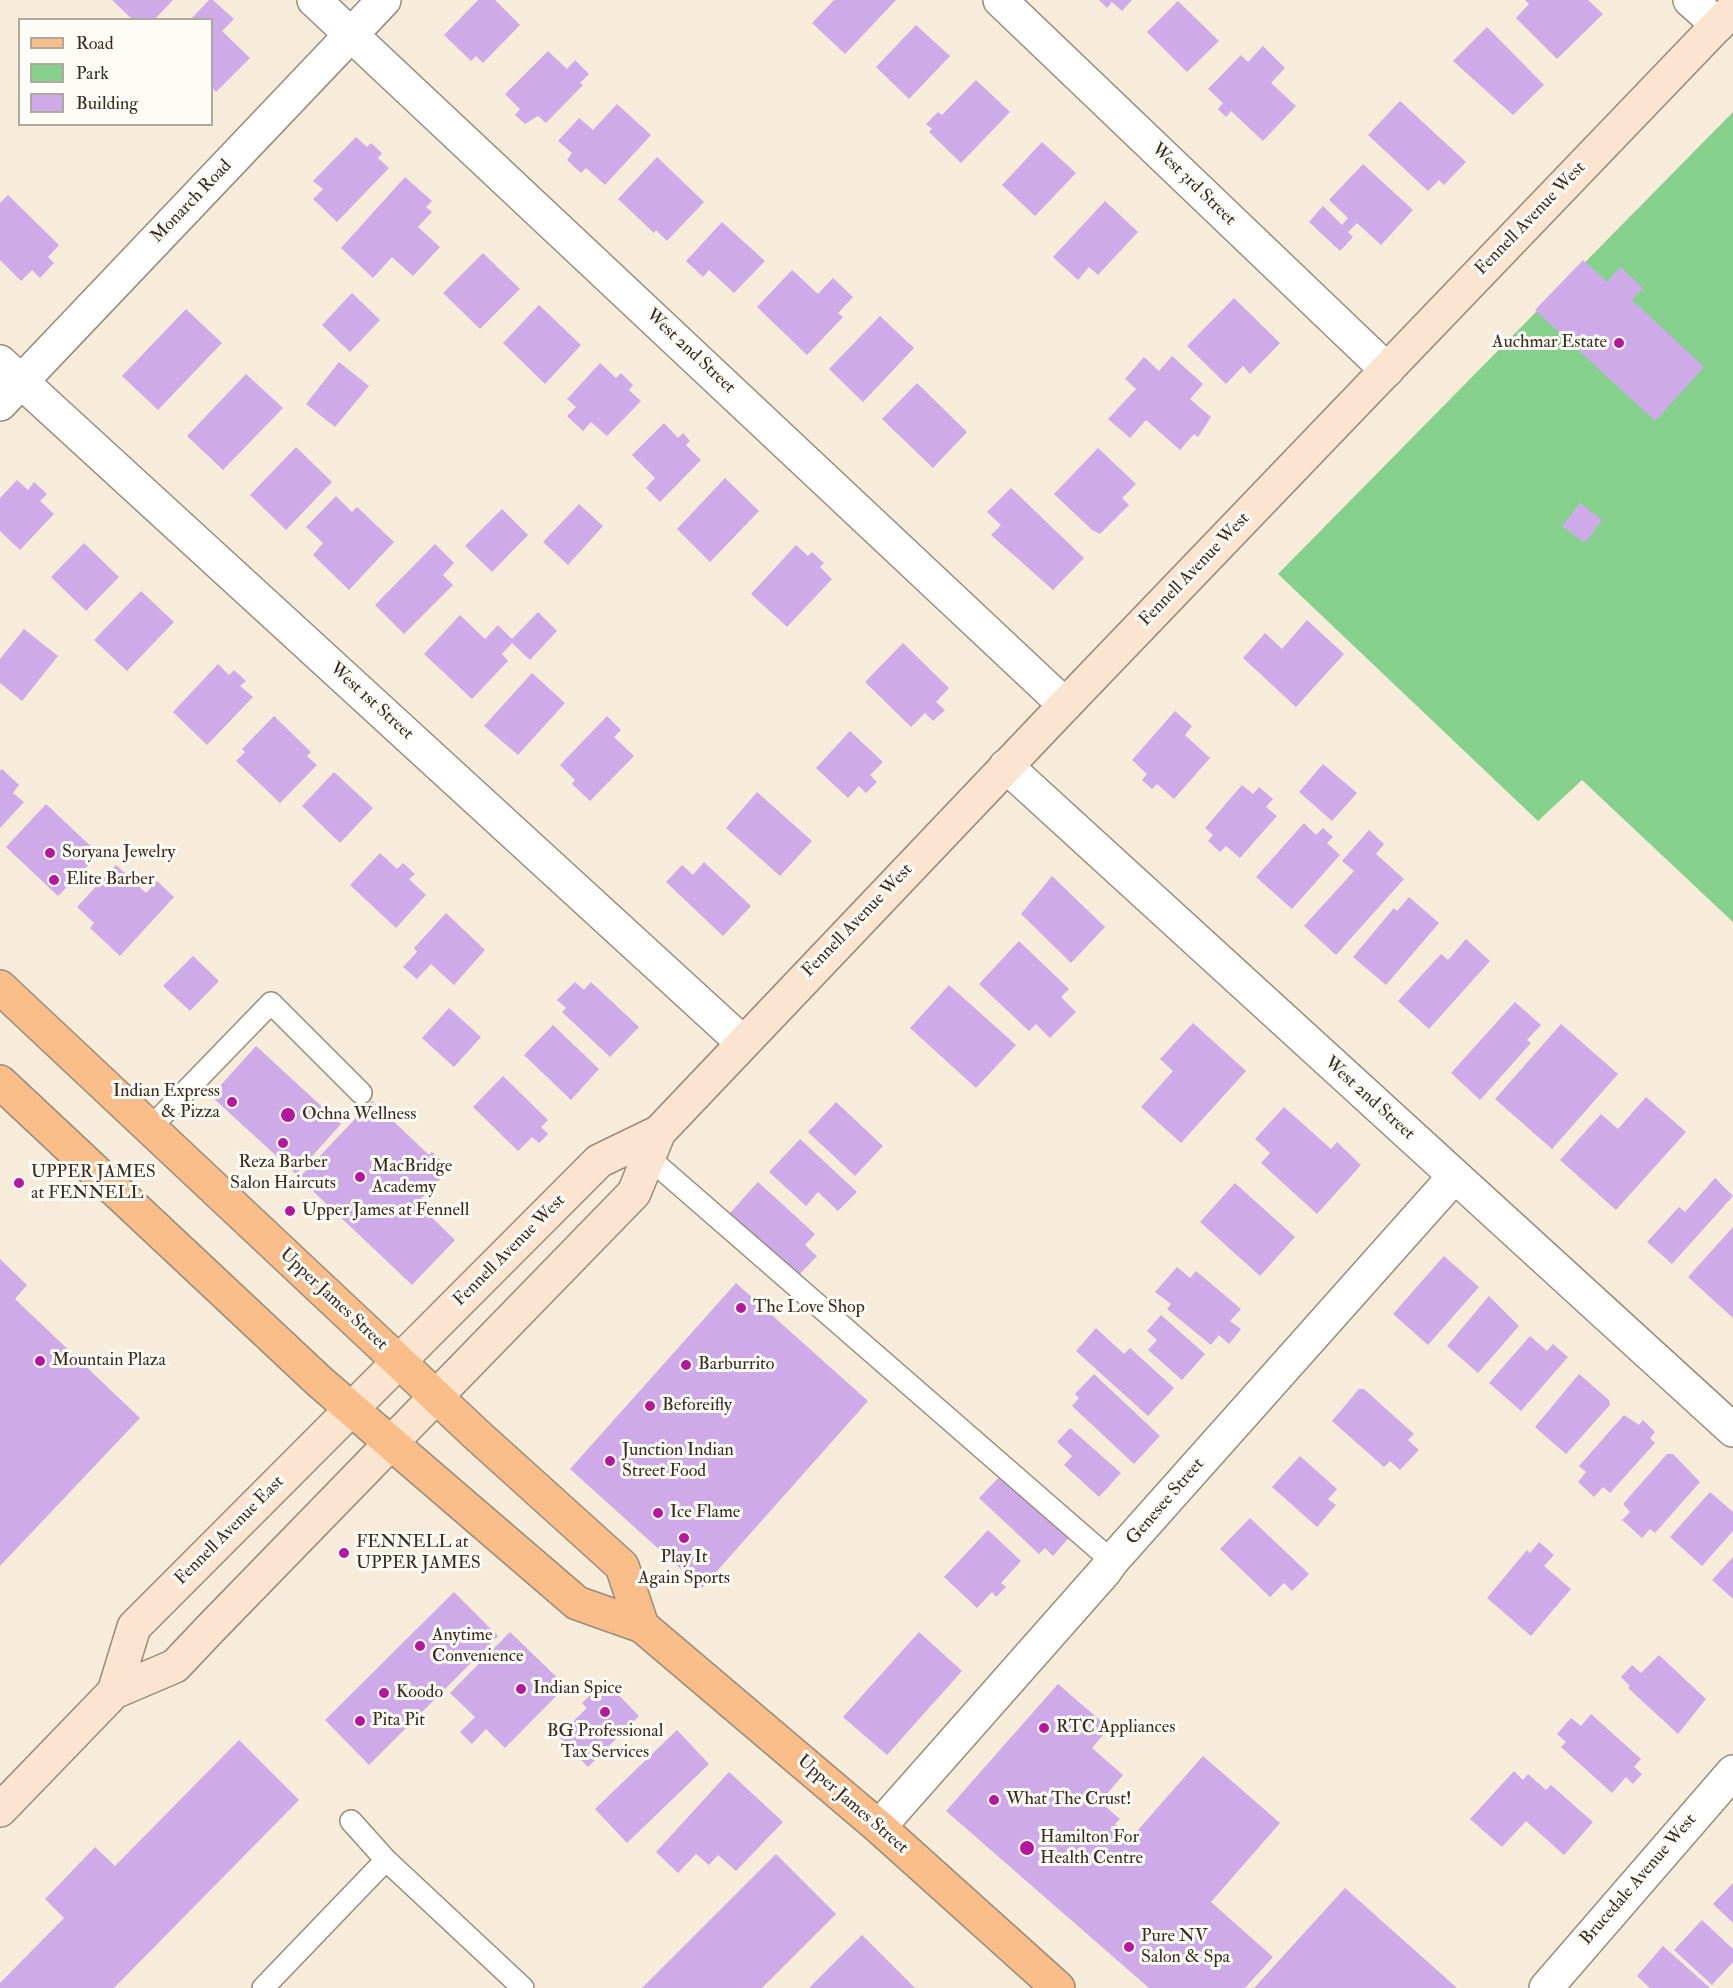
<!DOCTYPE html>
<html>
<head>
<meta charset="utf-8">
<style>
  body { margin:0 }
  #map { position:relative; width:1733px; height:1988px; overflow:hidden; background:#f7ecd9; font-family:"IM FELL Double Pica",serif }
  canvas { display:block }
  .legend { position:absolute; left:18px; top:18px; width:195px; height:108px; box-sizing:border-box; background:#fdfcf7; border:2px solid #afa8a0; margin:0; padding:8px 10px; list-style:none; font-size:18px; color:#3b2a1e }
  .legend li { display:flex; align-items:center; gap:12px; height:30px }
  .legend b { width:30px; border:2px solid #afa8a0 }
</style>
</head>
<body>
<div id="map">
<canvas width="1733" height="1988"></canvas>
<ul class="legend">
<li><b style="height:8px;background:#f8bd89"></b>Road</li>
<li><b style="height:16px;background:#85d08d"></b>Park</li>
<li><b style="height:16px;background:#ceaae8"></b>Building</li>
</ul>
</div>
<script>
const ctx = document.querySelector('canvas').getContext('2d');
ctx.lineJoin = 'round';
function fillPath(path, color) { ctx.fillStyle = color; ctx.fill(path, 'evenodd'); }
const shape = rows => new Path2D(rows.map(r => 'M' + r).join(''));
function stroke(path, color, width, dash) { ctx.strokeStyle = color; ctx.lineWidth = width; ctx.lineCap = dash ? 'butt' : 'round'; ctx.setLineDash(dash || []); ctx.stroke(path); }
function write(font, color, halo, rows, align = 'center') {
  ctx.font = font + ' "IM FELL Double Pica",serif'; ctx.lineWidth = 6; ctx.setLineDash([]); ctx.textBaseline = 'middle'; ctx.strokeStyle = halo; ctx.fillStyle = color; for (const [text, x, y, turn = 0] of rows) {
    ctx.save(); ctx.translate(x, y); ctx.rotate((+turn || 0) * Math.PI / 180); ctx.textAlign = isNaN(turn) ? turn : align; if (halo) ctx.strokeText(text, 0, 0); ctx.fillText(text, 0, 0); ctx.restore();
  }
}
const green = shape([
  [1733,112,1733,922,1582,780,1538,821,1278,574]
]);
const building = shape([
  [112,0,173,0,154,20,133,20],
  [209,0,213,0,234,19,222,31,250,58,216,92,212,87,212,20,190,20],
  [478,0,495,0,520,25,483,63,476,56,471,61,444,35],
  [834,0,896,0,845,54,812,23],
  [1099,0,1132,0,1122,11,1112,2,1107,8],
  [1525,0,1588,0,1603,14,1557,59,1516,18,1529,4],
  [1178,1,1219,41,1187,72,1147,32],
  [916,25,950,56,909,99,876,67],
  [1487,27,1544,85,1513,115,1453,61],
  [1263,46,1285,68,1271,83,1296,106,1263,141,1231,111,1226,117,1218,109,1223,103,1208,89,1241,55,1248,62],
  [548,51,567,69,575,60,589,74,580,83,583,85,546,123,538,116,525,124,515,115,520,109,505,94],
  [976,80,1010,112,961,163,929,132,932,129,926,124,938,112,942,115],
  [1400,101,1466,162,1444,185,1439,180,1428,191,1368,135],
  [617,104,651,135,605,185,586,168,581,173,567,160,572,153,558,141,579,118,593,130],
  [356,137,367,147,371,143,382,153,378,158,389,168,337,222,313,199,323,189,313,181],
  [1042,142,1076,173,1035,216,1002,185],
  [657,157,704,202,667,241,656,230,654,233,618,199],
  [1363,164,1413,210,1381,245,1357,223,1348,232,1353,237,1340,251,1309,222,1323,206,1342,225,1348,218,1329,200],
  [405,177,432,201,426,207,432,212,418,227,440,247,413,276,392,257,373,278,341,248],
  [8,195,59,245,48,257,54,263,40,278,32,270,21,281,0,260,0,203],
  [1105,201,1138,232,1098,275,1089,267,1078,280,1053,257],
  [722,222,765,261,734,293,709,270,703,277,686,261],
  [483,253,520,289,480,329,443,293],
  [1583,260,1607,282,1620,267,1643,288,1632,300,1704,367,1655,421,1535,310],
  [792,270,818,294,833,278,853,297,838,313,843,317,807,355,757,307],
  [352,293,380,320,350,352,322,325],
  [1234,298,1280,343,1250,374,1243,366,1226,384,1187,346],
  [539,305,581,345,545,384,503,343],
  [186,309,222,343,158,410,122,376],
  [880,316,914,348,863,402,829,369],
  [1172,356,1203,384,1190,399,1211,417,1198,437,1194,434,1180,450,1146,420,1130,438,1108,419,1136,389,1125,379,1144,357,1159,371],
  [339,362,369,386,335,427,306,404],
  [600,363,616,378,621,373,633,385,629,390,641,401,607,436,591,422,583,431,567,416,576,407,567,399],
  [246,374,283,408,223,470,187,436],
  [917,383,967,432,933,468,882,419],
  [664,423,678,438,683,433,690,441,686,445,701,460,660,502,646,488,655,478,632,455],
  [296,447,332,482,286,530,250,495],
  [1098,448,1136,484,1122,498,1129,505,1100,534,1092,530,1054,494],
  [725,478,759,511,710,562,677,529],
  [17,480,28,490,34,482,47,494,40,501,54,514,20,550,0,531,0,498],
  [1011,488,1084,558,1053,590,991,535,1001,525,987,512],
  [336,496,352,512,357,507,394,542,349,590,313,555,323,543,306,527],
  [1580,503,1602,520,1585,543,1562,526],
  [579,504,603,526,568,565,543,542],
  [502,509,528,535,492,572,465,546],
  [84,543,119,577,86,611,51,577],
  [435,544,454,563,443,575,453,585,404,634,375,605],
  [796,545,808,556,812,552,824,563,820,567,832,579,787,627,751,594],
  [141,591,174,622,127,671,94,640],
  [538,612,557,631,530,660,512,643,502,654,508,661,472,699,424,654,460,615,485,639,498,625,512,639],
  [1307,620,1344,654,1296,707,1243,658,1265,633,1282,649],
  [24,629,58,656,22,701,0,683,0,659],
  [903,643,949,688,936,702,945,710,933,721,925,713,911,727,865,682],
  [218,664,229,675,234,670,246,681,240,686,253,697,207,745,173,712],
  [532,673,565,703,518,755,484,726],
  [1175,711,1192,726,1185,735,1210,758,1174,799,1157,784,1152,789,1142,780,1147,774,1132,760],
  [274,716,311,752,307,756,317,765,280,803,236,761,245,752,242,749],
  [607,716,621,730,614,737,634,756,590,801,572,784,575,780,560,765],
  [850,731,883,762,870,775,877,782,866,793,859,786,848,798,816,768],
  [1323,764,1357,793,1332,821,1299,792],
  [2,769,19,785,13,793,24,802,0,828,0,771],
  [334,772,373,808,340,843,302,806],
  [1242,785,1253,794,1259,787,1273,799,1266,807,1277,816,1240,858,1226,846,1220,852,1208,841,1213,835,1205,828],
  [757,792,812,841,780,876,726,828],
  [46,804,99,854,58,896,6,847],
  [1304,823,1316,835,1323,828,1333,837,1327,843,1340,855,1292,909,1256,877],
  [1369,830,1384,844,1376,854,1404,879,1336,955,1304,926,1354,871,1342,861],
  [380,853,397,869,403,863,415,874,409,879,426,895,396,928,350,885],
  [704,862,751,906,723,936,666,882,682,865,693,875],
  [116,865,146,893,157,881,174,897,120,956,90,928,94,923,77,907],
  [1052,876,1105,927,1071,963,1021,914],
  [1409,897,1439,923,1386,985,1353,957,1394,908,1397,911],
  [446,913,485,950,454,985,431,964,417,979,403,967,417,952,414,948],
  [1466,939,1490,961,1429,1029,1398,1001,1441,954,1448,960],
  [1019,941,1069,989,1061,997,1076,1012,1050,1038,1036,1024,1029,1031,979,984],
  [193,956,219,981,190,1011,163,986],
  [575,982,584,990,591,982,639,1027,610,1057,562,1012,566,1008,557,1000],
  [949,985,1016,1045,976,1088,910,1028],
  [1515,1002,1541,1025,1527,1040,1531,1043,1480,1100,1451,1073],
  [449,1008,481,1037,454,1067,422,1038],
  [1193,1023,1246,1071,1181,1143,1141,1107,1173,1071,1160,1059],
  [1561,1024,1618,1074,1552,1149,1495,1099],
  [553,1025,599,1069,571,1100,524,1055],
  [256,1046,341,1124,296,1174,211,1096],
  [503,1076,548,1120,541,1127,548,1134,539,1143,532,1137,518,1151,473,1107],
  [1646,1097,1686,1132,1616,1210,1560,1160,1601,1114,1618,1129],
  [372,1101,429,1155,432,1152,450,1169,417,1203,455,1240,412,1285,299,1178],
  [836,1102,883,1146,855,1176,808,1132],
  [1284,1107,1331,1149,1337,1142,1361,1165,1317,1214,1261,1163,1270,1153,1255,1139],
  [800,1139,857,1192,838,1211,818,1192,806,1206,769,1172],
  [1715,1178,1733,1196,1672,1264,1647,1242,1679,1207,1685,1212],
  [758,1182,815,1234,805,1245,817,1256,798,1276,730,1213],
  [1235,1183,1295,1237,1260,1276,1200,1222],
  [1733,1227,1733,1318,1688,1277],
  [1444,1256,1479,1287,1428,1345,1393,1314],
  [0,1259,27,1285,15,1299,140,1418,0,1566],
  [1177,1267,1190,1278,1196,1271,1241,1309,1230,1321,1241,1329,1229,1344,1219,1335,1211,1345,1167,1309,1171,1304,1155,1292],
  [736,1283,868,1401,702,1588,570,1469],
  [1489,1296,1519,1326,1478,1373,1447,1346],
  [1161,1315,1205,1354,1182,1380,1148,1350,1157,1340,1147,1331],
  [1096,1328,1124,1354,1130,1348,1174,1388,1148,1416,1076,1351],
  [1530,1336,1547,1351,1553,1344,1568,1357,1521,1411,1489,1383],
  [1094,1374,1160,1436,1134,1464,1072,1406,1079,1398,1075,1394],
  [1579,1374,1609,1400,1610,1405,1566,1454,1535,1427],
  [1359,1389,1364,1389,1414,1434,1408,1440,1419,1450,1400,1470,1390,1461,1384,1467,1332,1421],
  [1624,1415,1639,1425,1643,1420,1655,1432,1650,1438,1655,1443,1610,1493,1603,1487,1594,1497,1578,1482,1586,1472,1579,1466],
  [1070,1428,1121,1473,1099,1497,1064,1465,1072,1456,1057,1442],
  [1667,1454,1673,1454,1700,1482,1655,1533,1650,1529,1642,1538,1622,1520,1630,1512,1623,1504],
  [1300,1456,1337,1489,1328,1499,1336,1505,1317,1527,1272,1487],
  [1005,1471,1072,1534,1053,1556,1045,1548,1039,1554,979,1498],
  [1710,1492,1733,1512,1733,1531,1702,1566,1670,1537],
  [1250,1518,1309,1574,1292,1591,1284,1583,1270,1597,1220,1549],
  [988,1530,1021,1561,1001,1583,1006,1587,996,1597,992,1592,977,1608,944,1577],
  [1539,1542,1554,1555,1544,1566,1571,1589,1531,1636,1487,1598,1527,1550,1530,1553],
  [1733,1557,1733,1599,1712,1580],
  [454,1592,498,1636,369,1765,325,1720],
  [510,1632,566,1686,505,1748,486,1729,472,1744,460,1732,475,1717,450,1693],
  [919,1632,962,1671,887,1755,843,1717],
  [1659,1655,1706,1699,1678,1734,1628,1688,1630,1686,1621,1677,1632,1665,1641,1673],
  [605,1681,639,1716,588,1767,558,1736,587,1708,582,1703],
  [1058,1684,1109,1728,1092,1748,1123,1775,1100,1802,1120,1819,1115,1824,1131,1838,1203,1756,1280,1823,1211,1902,1273,1957,1245,1988,1149,1988,946,1811],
  [1591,1714,1641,1759,1634,1767,1642,1774,1633,1784,1626,1777,1612,1793,1561,1747,1566,1742,1557,1734,1571,1718,1581,1726],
  [677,1730,709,1764,627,1843,595,1809],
  [239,1740,299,1800,114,1988,0,1988,0,1983,64,1918,45,1899,95,1847,115,1866],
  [1514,1771,1523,1780,1528,1774,1546,1790,1551,1785,1593,1822,1564,1855,1526,1821,1502,1847,1470,1819],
  [729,1772,783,1822,736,1871,718,1855,709,1865,696,1854,678,1873,656,1852],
  [776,1854,836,1914,762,1988,642,1988],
  [1733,1883,1733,1923,1713,1904],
  [1345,1888,1457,1988,1254,1988],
  [1702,1920,1733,1949,1733,1962,1712,1985,1674,1950],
  [862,1935,915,1988,809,1988],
  [1663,1946,1710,1988,1650,1988,1637,1976]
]);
const lane = shape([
  [150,1128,271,1003,361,1093],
  [649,1158,1112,1561],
  [351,1821,386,1860,523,1988],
  [263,1988,386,1860]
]);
const street = shape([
  [314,0,1065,705],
  [1000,0,1387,370],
  [1690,0,1718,25],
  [0,362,742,1042],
  [0,404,384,0],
  [1006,766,1733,1430],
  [879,1827,1105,1571,1112,1561,1454,1177],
  [1546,1988,1733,1772]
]);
const secondary = shape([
  [114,1692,134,1627,599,1161,659,1132,1065,705,1733,9],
  [0,1810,114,1692,175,1666,211,1628,634,1193,659,1132]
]);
const primary = shape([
  [0,987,477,1435,622,1566,642,1626],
  [0,1082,320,1382,577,1603,642,1626,879,1827,1058,1988]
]);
const markers = [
  [1619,343,6,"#b5179e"],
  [50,853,6,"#b5179e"],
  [54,880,6,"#b5179e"],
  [232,1102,6,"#b5179e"],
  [288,1115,8,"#b5179e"],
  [283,1143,6,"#b5179e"],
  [360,1177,6,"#b5179e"],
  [19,1183,6,"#b5179e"],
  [290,1211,6,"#b5179e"],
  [741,1308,6,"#b5179e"],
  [40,1361,6,"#b5179e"],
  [686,1365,6,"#b5179e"],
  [650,1406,6,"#b5179e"],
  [610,1461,6,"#b5179e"],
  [658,1513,6,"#b5179e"],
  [684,1538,6,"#b5179e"],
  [344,1553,6,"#b5179e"],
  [420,1646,6,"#b5179e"],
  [521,1689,6,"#b5179e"],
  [384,1693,6,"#b5179e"],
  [605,1712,6,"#b5179e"],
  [360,1721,6,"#b5179e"],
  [1044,1728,6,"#b5179e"],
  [994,1800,6,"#b5179e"],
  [1027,1848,8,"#b5179e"],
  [1129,1947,6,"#b5179e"]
];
const streetNames = [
  ["West 3rd Street",1193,185,44],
  ["Monarch Road",192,202,-46],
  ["Fennell Avenue West",1531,219,-46],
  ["West 2nd Street",690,352,43],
  ["Fennell Avenue West",1195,570,-46],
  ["West 1st Street",371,702,42],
  ["Fennell Avenue West",858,921,-46],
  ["West 2nd Street",1369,1099,42],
  ["Fennell Avenue West",510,1251,-45],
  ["Upper James Street",333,1300,43],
  ["Genesee Street",1166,1502,-49],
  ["Fennell Avenue East",230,1531,-45],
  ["Upper James Street",852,1805,41],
  ["Brucedale Avenue West",1639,1880,-49]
];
const poiNames = [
  ["Auchmar Estate",1607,343,"right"],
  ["Soryana Jewelry",62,853],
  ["Elite Barber",66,880],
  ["Indian Express",220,1092,"right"],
  ["& Pizza",220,1113,"right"],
  ["Ochna Wellness",302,1115],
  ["Reza Barber",283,1163,"center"],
  ["Salon Haircuts",283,1184,"center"],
  ["MacBridge",372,1167],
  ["Academy",372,1188],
  ["UPPER JAMES",31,1173],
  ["at FENNELL",31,1194],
  ["Upper James at Fennell",302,1211],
  ["The Love Shop",753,1308],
  ["Mountain Plaza",52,1361],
  ["Barburrito",698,1365],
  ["Beforeifly",662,1406],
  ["Junction Indian",622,1451],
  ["Street Food",622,1472],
  ["Ice Flame",670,1513],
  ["FENNELL at",356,1543],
  ["UPPER JAMES",356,1564],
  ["Play It",684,1558,"center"],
  ["Again Sports",684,1579,"center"],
  ["Anytime",432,1636],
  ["Convenience",432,1657],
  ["Indian Spice",533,1689],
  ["Koodo",396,1693],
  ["Pita Pit",372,1721],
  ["RTC Appliances",1056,1728],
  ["BG Professional",605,1732,"center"],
  ["Tax Services",605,1753,"center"],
  ["What The Crust!",1006,1800],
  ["Hamilton For",1040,1838],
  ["Health Centre",1040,1859],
  ["Pure NV",1141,1937],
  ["Salon & Spa",1141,1958]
];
fillPath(green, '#85d08d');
fillPath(building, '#ceaae8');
stroke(lane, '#998b7c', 24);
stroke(street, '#998b7c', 36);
stroke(secondary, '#998b7c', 36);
stroke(primary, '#998b7c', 36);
stroke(lane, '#fff', 21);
stroke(street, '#fff', 33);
stroke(secondary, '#fce5d0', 33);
stroke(primary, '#f8bd89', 33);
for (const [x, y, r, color] of markers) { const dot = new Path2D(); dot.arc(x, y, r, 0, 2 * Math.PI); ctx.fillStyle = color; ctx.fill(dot); stroke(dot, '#fdfcf7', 2); }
write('18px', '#3b2a1e', '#fdfcf7', streetNames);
write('18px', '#3b2a1e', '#fdfcf7', poiNames, 'left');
</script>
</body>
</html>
